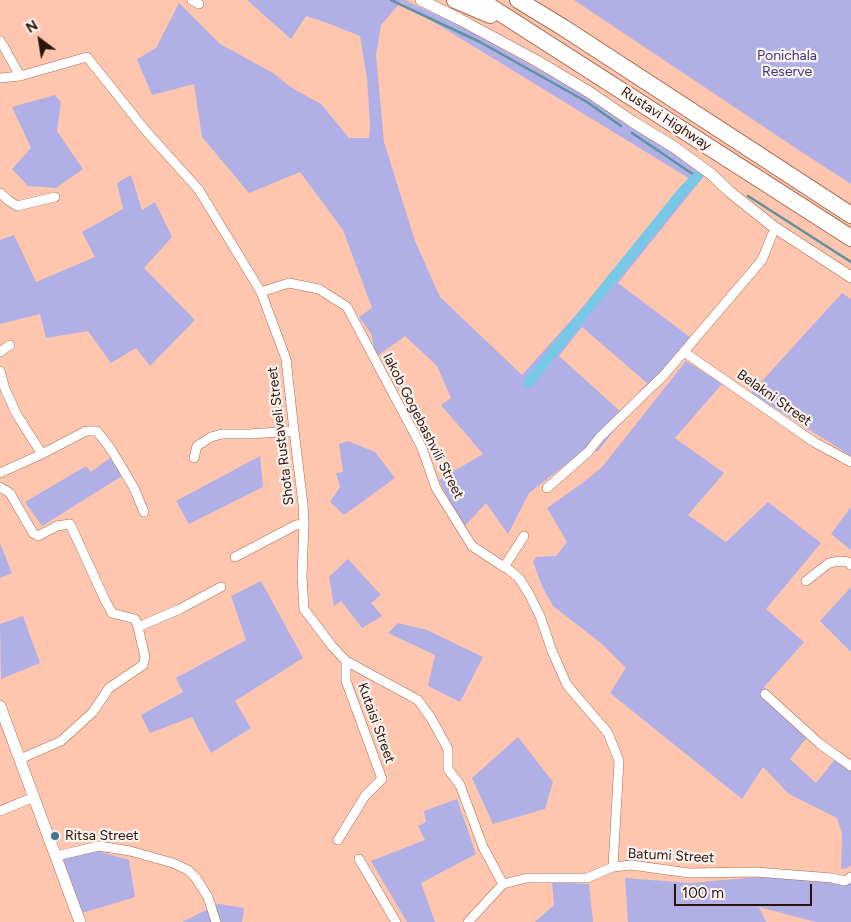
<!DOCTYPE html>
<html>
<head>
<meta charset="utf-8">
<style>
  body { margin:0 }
  #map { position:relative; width:851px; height:922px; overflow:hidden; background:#fec6ae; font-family:Figtree,sans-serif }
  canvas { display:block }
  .north { position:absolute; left:15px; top:15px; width:50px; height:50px; -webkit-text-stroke:4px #fbf3f0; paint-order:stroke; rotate:329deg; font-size:14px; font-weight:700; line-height:20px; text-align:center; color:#2c1308 }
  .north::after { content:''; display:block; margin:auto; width:18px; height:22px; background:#2c1308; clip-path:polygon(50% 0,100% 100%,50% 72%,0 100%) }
  .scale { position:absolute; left:674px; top:884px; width:138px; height:22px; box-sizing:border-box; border:2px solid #2c1308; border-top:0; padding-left:6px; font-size:15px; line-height:18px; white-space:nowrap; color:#2c1308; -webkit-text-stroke:4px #fbf3f0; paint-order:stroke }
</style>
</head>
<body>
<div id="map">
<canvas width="851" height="922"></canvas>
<div class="north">N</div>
<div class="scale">100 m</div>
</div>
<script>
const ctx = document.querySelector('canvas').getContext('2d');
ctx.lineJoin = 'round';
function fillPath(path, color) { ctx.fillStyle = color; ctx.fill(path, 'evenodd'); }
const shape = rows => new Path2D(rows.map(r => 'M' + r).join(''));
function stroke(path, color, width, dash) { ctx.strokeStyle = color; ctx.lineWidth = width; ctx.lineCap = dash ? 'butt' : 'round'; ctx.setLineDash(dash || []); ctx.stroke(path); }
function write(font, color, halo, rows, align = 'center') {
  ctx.font = font + ' Figtree,sans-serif'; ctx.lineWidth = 4.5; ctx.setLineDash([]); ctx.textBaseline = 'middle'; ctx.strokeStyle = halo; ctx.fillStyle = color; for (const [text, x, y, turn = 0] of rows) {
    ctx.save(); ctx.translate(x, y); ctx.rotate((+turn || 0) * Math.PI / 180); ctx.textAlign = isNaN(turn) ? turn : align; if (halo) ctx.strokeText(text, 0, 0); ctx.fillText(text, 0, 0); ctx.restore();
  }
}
const green = shape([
  [247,0,405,0,459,25,583,94,673,152,704,176,618,283,690,337,597,452,591,445,529,493,508,534,486,503,464,527,457,517,439,480,483,454,441,405,451,398,437,366,405,336,376,357,371,333,359,317,372,308,343,230,300,172,249,193,202,137,194,84,152,95,137,59,156,48,179,3,220,44,273,73,292,88,321,104,349,138,369,138,370,126,367,78,360,36,330,24,306,16,291,39],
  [401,2,695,182,522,375,440,297,415,241,384,142,376,55,381,25],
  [582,327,647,383,621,412,559,356],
  [574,0,851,0,851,184,797,149],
  [55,95,61,102,57,131,83,169,56,188,28,186,12,169,31,148,12,107],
  [131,175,142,210,155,202,172,237,144,268,195,320,150,366,136,348,111,363,88,331,46,338,40,314,0,324,0,240,14,235,36,282,95,257,82,232,123,209,117,183],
  [842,293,851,299,851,456,751,393],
  [686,361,722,384,675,438,724,473,688,515,726,542,768,502,821,543,766,609,804,642,764,687,812,731,790,759,816,783,836,758,851,771,851,865,848,868,841,869,842,834,837,818,789,794,763,767,742,799,610,693,626,668,602,644,553,606,542,586,533,562,536,557,556,556,567,542,547,508,585,481,602,467],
  [348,441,375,452,395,478,344,515,330,502,340,487,336,473,343,472,339,444],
  [260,456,263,487,189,524,176,501],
  [110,458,122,476,42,526,25,502,86,466,91,472],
  [851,507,851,550,831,534],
  [0,543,12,573,0,578],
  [348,559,381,595,371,603,382,616,362,628,341,601,334,606,329,577],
  [261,581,303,658,235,701,251,728,211,753,192,717,150,733,141,715,183,692,176,678,246,640,231,596],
  [851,587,851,652,820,621],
  [23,616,40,663,1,679,0,624],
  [398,623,427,630,483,657,460,702,428,686,435,655,388,633],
  [518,737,553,782,545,809,493,824,472,778],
  [457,799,476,854,421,883,435,922,407,922,371,861,425,840,418,826,426,822,424,811],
  [94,850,129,860,135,897,82,913,63,859],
  [759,877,826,881,851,879,851,922,816,922,759,907,766,922,628,922,625,878,690,883],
  [552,882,589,884,593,922,535,922,554,905],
  [218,904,244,908,242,922,182,922]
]);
const stream = shape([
  [391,0,480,42,587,102,621,126],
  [632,133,697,177],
  [748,196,851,262]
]);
const canal = shape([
  [528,383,683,191,697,177]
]);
const minor = shape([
  [192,0,199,4],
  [0,41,5,49,20,76],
  [0,78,20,76,87,57,146,131,199,190,261,292,286,359,294,431,303,504,304,524,302,576,304,609,332,646,346,661,418,700,431,718,448,749,448,769,460,785,483,847,503,884],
  [0,193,8,200,17,206,55,197],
  [261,292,289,283,319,289,347,307,422,448,436,488,472,546,504,567,508,569,519,578,529,594,540,616,552,651,567,685,608,733,619,761,613,867],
  [0,352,10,345],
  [684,352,814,442,851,462],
  [0,371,5,389,17,415,42,454],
  [194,458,197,446,211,437,222,434,249,434,294,431],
  [0,473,42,454,86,431,97,431,112,451,134,488,144,512],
  [0,487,10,493,33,533,38,536,57,526,70,524,106,602,112,613,135,619,138,627,145,657,143,665,109,688,93,712,61,741,20,759],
  [547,488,588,452,600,437,664,375,762,260,772,235],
  [235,557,296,525,304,524],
  [504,567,524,536],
  [806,581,829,563,840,561,848,562,851,565],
  [138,627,180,609,221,587],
  [765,694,820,744,851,766],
  [0,811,34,797],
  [338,840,365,796,382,779,346,681,346,661],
  [56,856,99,846,130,851,173,863,188,870,196,878,208,897,216,922],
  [359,859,396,922],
  [468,922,503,884,527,878,587,878,613,867,631,865,689,873,756,872,832,878,845,881,851,877]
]);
const tertiary = shape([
  [421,0,459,19,537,61,589,92,633,122,674,147,711,174,730,192,774,227,851,277],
  [0,706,80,922]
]);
const motorway = shape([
  [455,0,490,15],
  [480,0,851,238],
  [518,0,564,28,851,215]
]);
const markers = [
  [55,836,5,"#3d7a91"]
];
const parkNames = [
  ["Ponichala",787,56],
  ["Reserve",787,72]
];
const streetNames = [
  ["Rustavi Highway",666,119,33],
  ["Belakni Street",774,398,35],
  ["Iakob Gogebashvili Street",423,426,63],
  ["Shota Rustaveli Street",281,436,-97],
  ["Kutaisi Street",376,723,70],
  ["Batumi Street",671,856,3]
];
const poiNames = [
  ["Ritsa Street",65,836]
];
fillPath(green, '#b0b0e7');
stroke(stream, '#6091a3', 2.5);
stroke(canal, '#77c7e6', 10);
stroke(minor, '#a96a4f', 10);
stroke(tertiary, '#a96a4f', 12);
stroke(motorway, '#a96a4f', 18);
stroke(minor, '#fff', 9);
stroke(tertiary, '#fff', 11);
stroke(motorway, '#fff', 16);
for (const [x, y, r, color] of markers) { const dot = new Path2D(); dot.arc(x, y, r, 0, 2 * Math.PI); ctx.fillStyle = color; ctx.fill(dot); stroke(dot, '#fbf3f0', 2); }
write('14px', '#3c337c', '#fbf3f0', parkNames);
write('14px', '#2c1308', '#fbf3f0', streetNames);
write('14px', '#2c1308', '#fbf3f0', poiNames, 'left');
</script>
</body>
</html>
